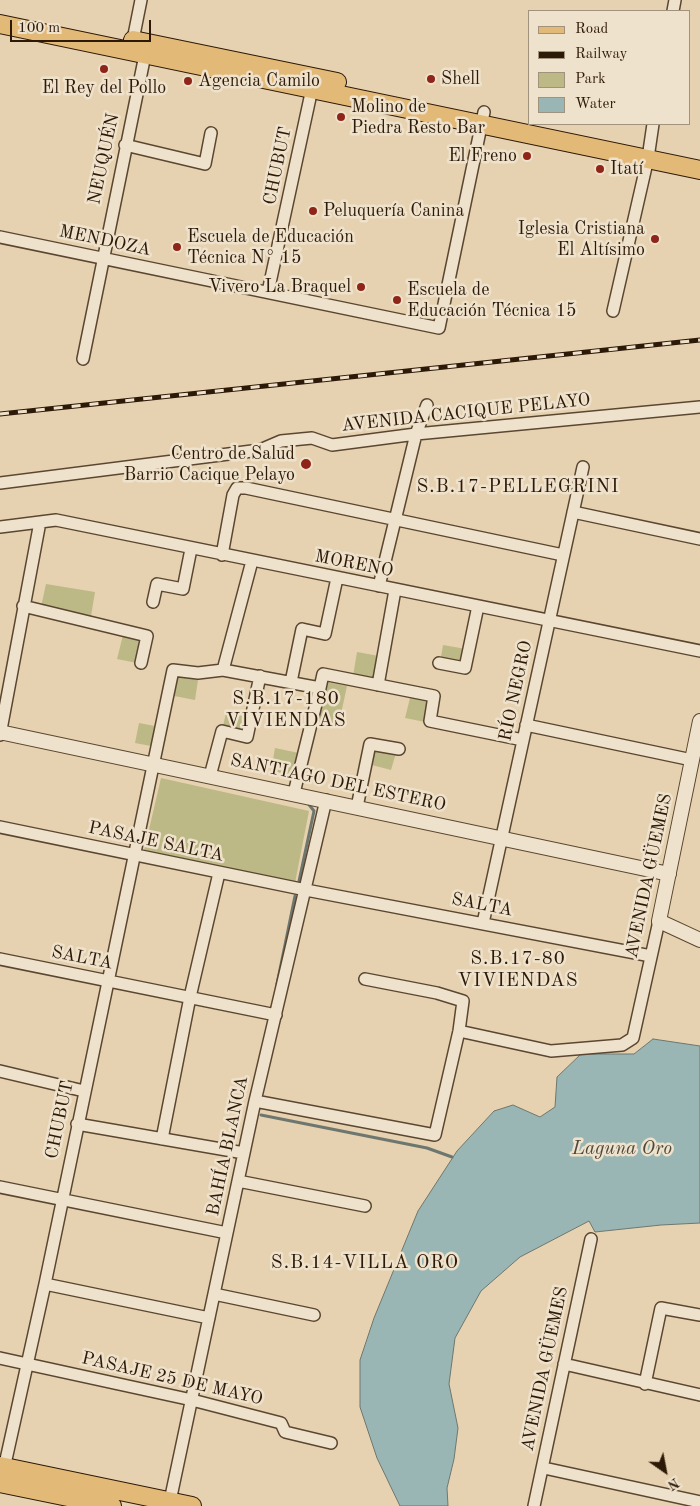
<!DOCTYPE html>
<html>
<head>
<meta charset="utf-8">
<style>
  body { margin:0 }
  #map { position:relative; width:700px; height:1506px; overflow:hidden; background:#e6d2b0; font-family:"Old Standard TT",serif }
  canvas { display:block }
  .legend { position:absolute; left:528px; top:10px; width:162px; height:115px; box-sizing:border-box; background:#efe2cc; border:1px solid #a1927d; margin:0; padding:6px 9px; list-style:none; font-size:15px; color:#2d1907 }
  .legend li { display:flex; align-items:center; gap:10px; height:25px }
  .legend b { width:25px; border:1px solid #a1927d }
  .north { position:absolute; left:640px; top:1446px; width:50px; height:50px; -webkit-text-stroke:4px #efe2cc; paint-order:stroke; rotate:147deg; font-size:14px; font-weight:700; line-height:20px; text-align:center; color:#2d1907 }
  .north::after { content:''; display:block; margin:auto; width:18px; height:22px; background:#2d1907; clip-path:polygon(50% 0,100% 100%,50% 72%,0 100%) }
  .scale { position:absolute; left:10px; top:20px; width:141px; height:22px; box-sizing:border-box; border:2px solid #2d1907; border-top:0; padding-left:6px; font-size:15px; line-height:18px; white-space:nowrap; color:#2d1907; -webkit-text-stroke:4px #efe2cc; paint-order:stroke }
</style>
</head>
<body>
<div id="map">
<canvas width="700" height="1506"></canvas>
<ul class="legend">
<li><b style="height:6px;background:#e3b978"></b>Road</li>
<li><b style="height:6px;background:#2d1907"></b>Railway</li>
<li><b style="height:14px;background:#bdb986"></b>Park</li>
<li><b style="height:14px;background:#99b6b4"></b>Water</li>
</ul>
<div class="north">N</div>
<div class="scale">100 m</div>
</div>
<script>
const ctx = document.querySelector('canvas').getContext('2d');
ctx.lineJoin = 'round';
function fillPath(path, color) { ctx.fillStyle = color; ctx.fill(path, 'evenodd'); }
const shape = rows => new Path2D(rows.map(r => 'M' + r).join(''));
function stroke(path, color, width, dash) { ctx.strokeStyle = color; ctx.lineWidth = width; ctx.lineCap = dash ? 'butt' : 'round'; ctx.setLineDash(dash || []); ctx.stroke(path); }
function write(font, color, halo, rows, align = 'center') {
  ctx.font = font + ' "Old Standard TT",serif'; ctx.lineWidth = 5; ctx.setLineDash([]); ctx.textBaseline = 'middle'; ctx.strokeStyle = halo; ctx.fillStyle = color; for (const [text, x, y, turn = 0] of rows) {
    ctx.save(); ctx.translate(x, y); ctx.rotate((+turn || 0) * Math.PI / 180); ctx.textAlign = isNaN(turn) ? turn : align; if (halo) ctx.strokeText(text, 0, 0); ctx.fillText(text, 0, 0); ctx.restore();
  }
}
const green = shape([
  [46,584,95,592,91,616,41,607],
  [123,635,143,640,137,663,117,659],
  [443,645,466,649,463,667,440,663],
  [357,652,379,656,375,680,353,676],
  [177,676,198,680,195,700,174,696],
  [327,682,347,686,338,728,318,724],
  [411,694,431,698,425,722,405,718],
  [226,713,248,717,244,735,222,730],
  [139,723,155,726,151,746,135,743],
  [372,747,396,753,391,770,368,764],
  [275,748,299,753,294,775,271,771],
  [161,778,309,811,295,883,144,851]
]);
const water = shape([
  [653,1039,700,1046,700,1223,661,1225,595,1232,589,1221,520,1257,481,1291,455,1338,449,1384,458,1428,454,1459,447,1488,448,1506,400,1506,377,1458,360,1407,360,1360,374,1318,418,1211,457,1151,494,1111,513,1105,540,1117,555,1107,557,1077,581,1054,634,1054,653,1039]
]);
const stream = shape([
  [299,881,314,811,307,802],
  [277,984,295,896],
  [261,1115,427,1148,452,1157]
]);
const minor = shape([
  [673,11,675,0],
  [125,145,205,164,211,133],
  [0,237,439,328,484,112],
  [268,292,313,84],
  [613,311,648,158,653,124],
  [83,359,145,55,133,40,141,0],
  [0,483,260,450,281,441,312,438,332,445,416,434,700,407],
  [573,512,700,539],
  [0,527,56,520,700,651],
  [222,555,233,495,237,488,246,488,563,555],
  [379,586,416,434,427,405],
  [153,602,157,584,183,589,191,549],
  [23,606,147,636,141,663],
  [439,663,465,668,478,606],
  [223,670,252,561],
  [291,682,302,629,325,634,337,578],
  [378,685,395,590],
  [526,725,692,760],
  [0,735,40,522],
  [210,776,222,731,247,737,260,676],
  [294,793,320,688],
  [357,807,370,744,399,749],
  [0,827,306,890,651,956],
  [483,923,583,467],
  [0,959,276,1015],
  [459,1031,551,1051,622,1045,633,1038,659,921],
  [0,1071,84,1091],
  [255,1101,435,1135,459,1031,463,1001,437,993,365,979],
  [77,1124,244,1153],
  [162,1139,190,997,219,873],
  [238,1181,365,1206],
  [0,1187,227,1233],
  [45,1284,209,1318],
  [214,1294,314,1315],
  [0,1358,192,1400,281,1423,285,1432,331,1443],
  [564,1364,700,1395],
  [645,1384,661,1308,700,1315],
  [544,1468,700,1502],
  [3,1473,45,1284,173,670,198,673,223,670,320,688,323,674,434,696,430,721,523,740],
  [170,1501,255,1101,326,800],
  [534,1506,591,1239]
]);
const tertiary = shape([
  [700,721,659,921,700,940],
  [0,732,669,874]
]);
const primary = shape([
  [0,24,700,170],
  [133,40,337,82],
  [0,1466,192,1506],
  [0,1483,112,1506]
]);
const rail = shape([
  [0,414,700,340]
]);
const markers = [
  [104,69,5,"#8f2418"],
  [431,79,5,"#8f2418"],
  [188,81,5,"#8f2418"],
  [341,117,5,"#8f2418"],
  [527,156,5,"#8f2418"],
  [600,169,5,"#8f2418"],
  [313,211,5,"#8f2418"],
  [655,239,5,"#8f2418"],
  [177,247,5,"#8f2418"],
  [361,287,5,"#8f2418"],
  [397,300,5,"#8f2418"],
  [306,464,6,"#8f2418"]
];
const poiNames = [
  ["Shell",441,79],
  ["Agencia Camilo",198,81],
  ["El Rey del Pollo",104,88,"center"],
  ["Molino de",351,107],
  ["Piedra Resto Bar",351,128],
  ["El Freno",517,156,"right"],
  ["Itatí",610,169],
  ["Peluquería Canina",323,211],
  ["Iglesia Cristiana",645,229,"right"],
  ["El Altísimo",645,250,"right"],
  ["Escuela de Educación",187,237],
  ["Técnica N° 15",187,258],
  ["Vivero La Braquel",351,287,"right"],
  ["Escuela de",407,290],
  ["Educación Técnica 15",407,311],
  ["Centro de Salud",295,454,"right"],
  ["Barrio Cacique Pelayo",295,475,"right"]
];
const streetNames = [
  ["NEUQUÉN",104,159,-78],
  ["CHUBUT",278,166,-78],
  ["MENDOZA",105,241,12],
  ["AVENIDA CACIQUE PELAYO",466,413,-6],
  ["MORENO",354,564,11],
  ["RÍO NEGRO",516,691,-78],
  ["SANTIAGO DEL ESTERO",338,783,12],
  ["PASAJE SALTA",156,842,12],
  ["AVENIDA GÜEMES",649,876,-78],
  ["SALTA",482,905,11],
  ["SALTA",82,958,11],
  ["CHUBUT",60,1120,-78],
  ["BAHÍA BLANCA",228,1146,-78],
  ["AVENIDA GÜEMES",545,1369,-78],
  ["PASAJE 25 DE MAYO",172,1379,13]
];
const neighbourhoodNames = [
  ["S.B.17-PELLEGRINI",518,487],
  ["S.B.17-180",286,699],
  ["VIVIENDAS",286,721],
  ["S.B.17-80",518,959],
  ["VIVIENDAS",518,981],
  ["S.B.14-VILLA ORO",365,1263]
];
const waterNames = [
  ["Laguna Oro",622,1149]
];
fillPath(green, '#bdb986');
fillPath(water, '#99b6b4');
stroke(water, '#6e776f', 1);
stroke(stream, '#6e776f', 3);
stroke(minor, '#5b4731', 14);
stroke(tertiary, '#5b4731', 16);
stroke(primary, '#2d1907', 20);
stroke(minor, '#efe2cc', 11);
stroke(tertiary, '#efe2cc', 14);
stroke(primary, '#e3b978', 18);
stroke(rail, '#2d1907', 5);
stroke(rail, '#efe2cc', 3, [9]);
for (const [x, y, r, color] of markers) { const dot = new Path2D(); dot.arc(x, y, r, 0, 2 * Math.PI); ctx.fillStyle = color; ctx.fill(dot); stroke(dot, '#efe2cc', 2); }
write('18px', '#2d1907', '#efe2cc', poiNames, 'left');
write('18px', '#2d1907', '#efe2cc', streetNames);
ctx.letterSpacing = '1px';
write('19px', '#2d1907', '#efe2cc', neighbourhoodNames);
ctx.letterSpacing = '0px';
write('italic 19px', '#4d483b', '#efe2cc', waterNames);
</script>
</body>
</html>
